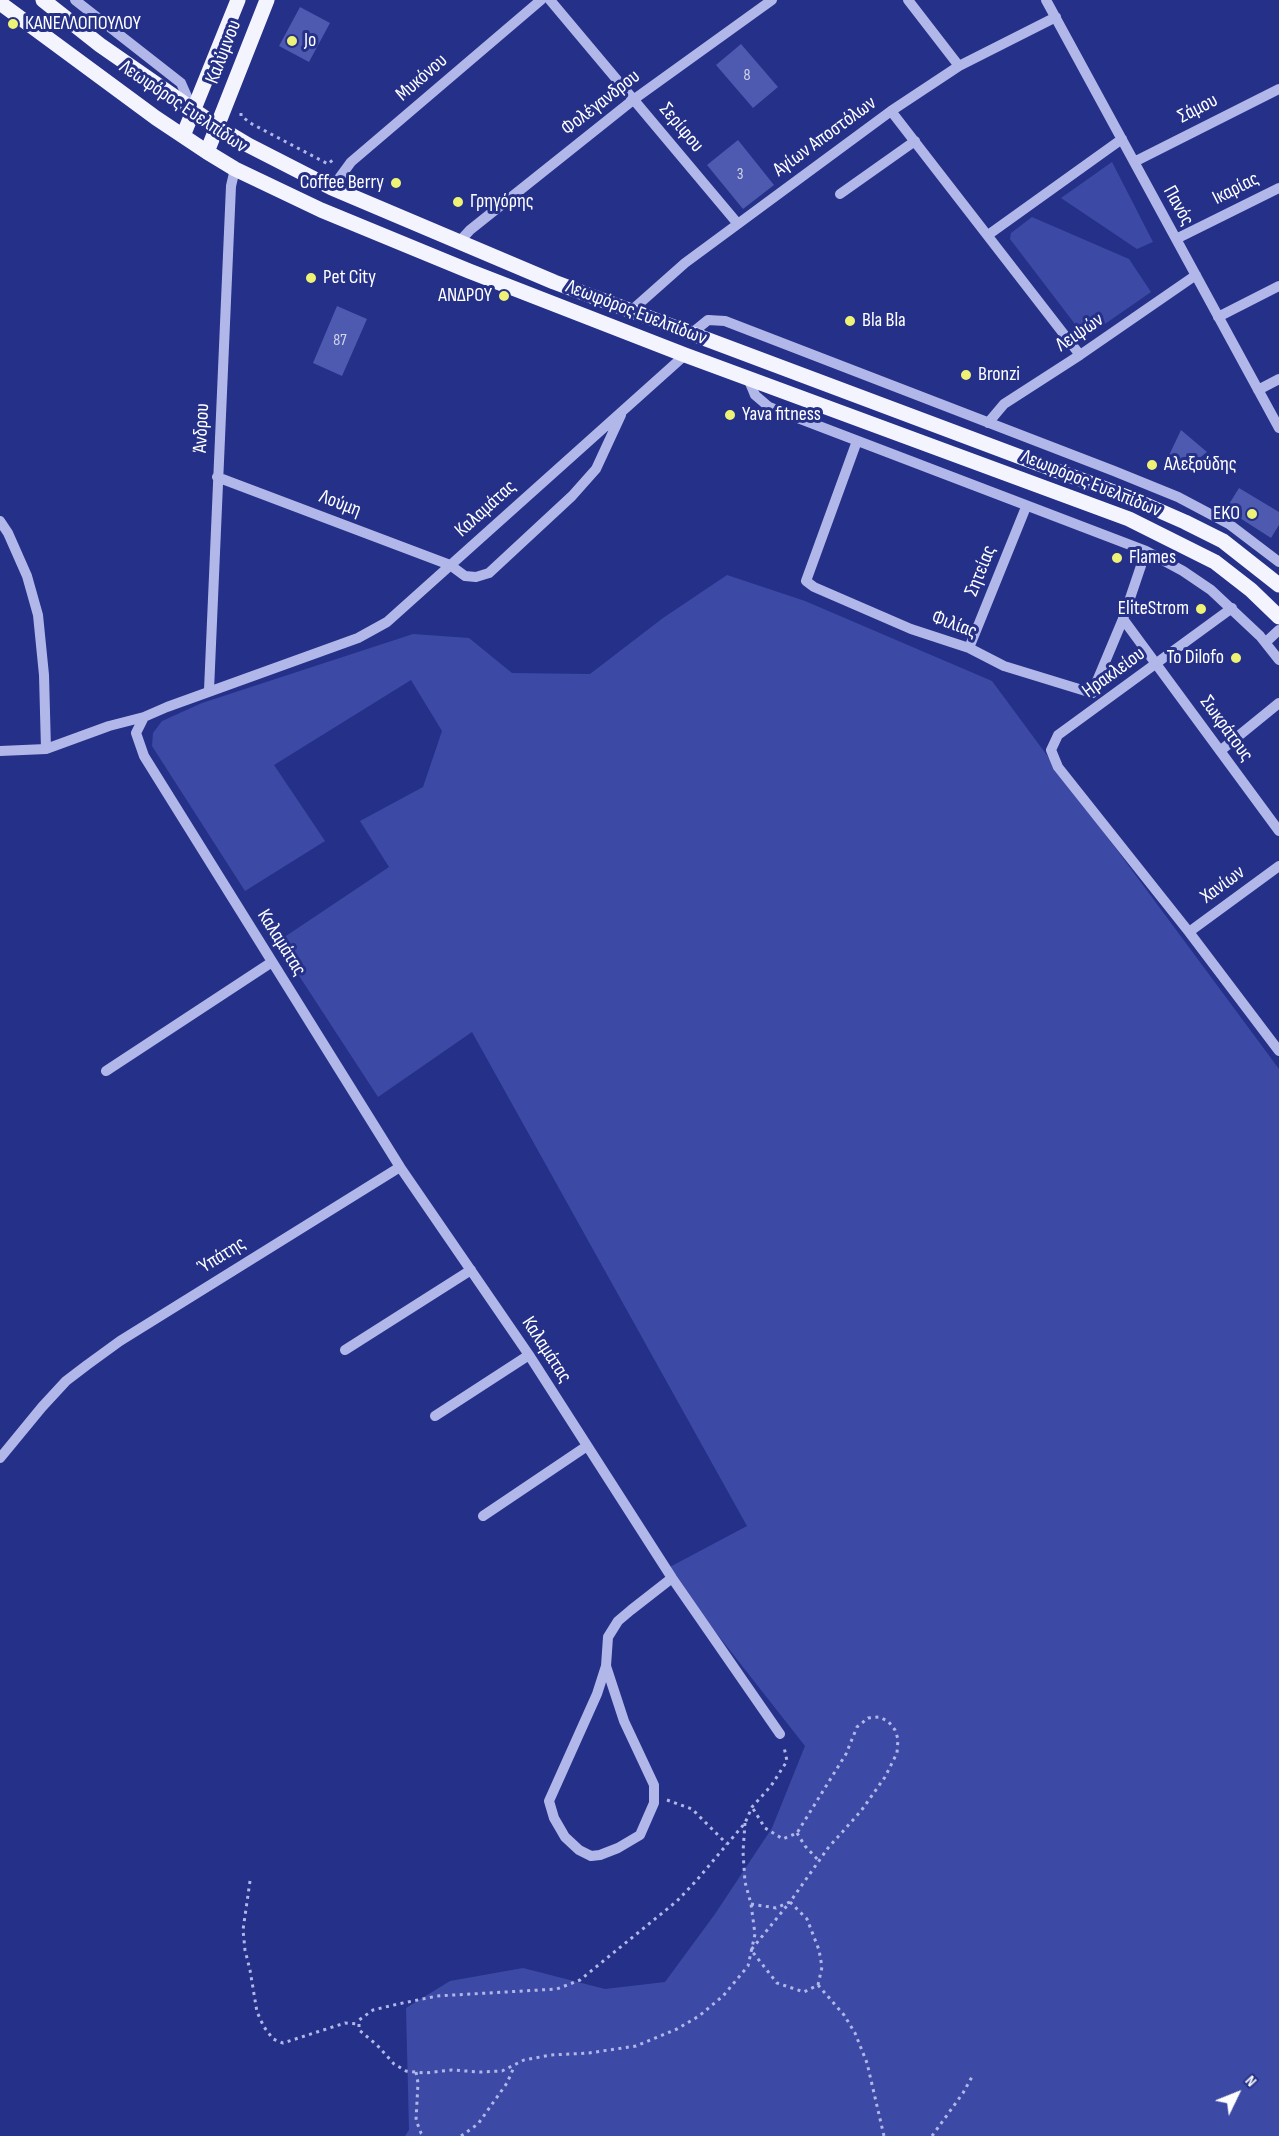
<!DOCTYPE html>
<html>
<head>
<meta charset="utf-8">
<style>
  body { margin:0 }
  #map { position:relative; width:1279px; height:2136px; overflow:hidden; background:#253088; font-family:"Sofia Sans Condensed",sans-serif }
  canvas { display:block }
  .north { position:absolute; left:1207px; top:2064px; width:60px; height:60px; -webkit-text-stroke:4px #253088; paint-order:stroke; rotate:47deg; font-size:16px; font-weight:700; line-height:24px; text-align:center; color:#fff }
  .north::after { content:''; display:block; margin:auto; width:21px; height:27px; background:#fff; clip-path:polygon(50% 0,100% 100%,50% 72%,0 100%) }
</style>
</head>
<body>
<div id="map">
<canvas width="1279" height="2136"></canvas>
<div class="north">N</div>
</div>
<script>
const ctx = document.querySelector('canvas').getContext('2d');
ctx.lineJoin = 'round';
function fillPath(path, color) { ctx.fillStyle = color; ctx.fill(path, 'evenodd'); }
const shape = rows => new Path2D(rows.map(r => 'M' + r).join(''));
function stroke(path, color, width, dash) { ctx.strokeStyle = color; ctx.lineWidth = width; ctx.lineCap = dash ? 'butt' : 'round'; ctx.setLineDash(dash || []); ctx.stroke(path); }
function write(font, color, halo, rows, align = 'center') {
  ctx.font = font + ' "Sofia Sans Condensed",sans-serif'; ctx.lineWidth = 6; ctx.setLineDash([]); ctx.textBaseline = 'middle'; ctx.strokeStyle = halo; ctx.fillStyle = color; for (const [text, x, y, turn = 0] of rows) {
    ctx.save(); ctx.translate(x, y); ctx.rotate((+turn || 0) * Math.PI / 180); ctx.textAlign = isNaN(turn) ? turn : align; if (halo) ctx.strokeText(text, 0, 0); ctx.fillText(text, 0, 0); ctx.restore();
  }
}
const green = shape([
  [1112,162,1153,242,1137,249,1061,198],
  [1032,217,1129,259,1151,292,1089,335,1081,332,1010,239,1011,233],
  [727,575,805,601,992,681,1279,1069,1279,2136,405,2136,409,2130,406,2008,450,1981,523,1968,605,1989,665,1982,715,1914,772,1828,805,1746,666,1569,747,1526,472,1032,378,1097,277,942,389,867,360,821,423,787,442,731,411,680,274,765,325,841,245,891,152,746,153,733,162,721,202,703,413,634,469,638,512,673,590,674,663,618]
]);
const building = shape([
  [300,7,330,23,309,62,279,46],
  [741,44,778,87,753,108,716,65],
  [738,140,774,185,743,209,707,165],
  [337,306,367,319,342,376,313,363],
  [1181,430,1207,452,1181,473,1163,468],
  [1239,488,1279,512,1279,525,1271,538,1226,509]
]);
const path = shape([
  [241,113,241,116,252,124,328,164,334,159],
  [667,1800,692,1809,727,1844],
  [745,1823,743,1852,745,1882,751,1904,755,1934,748,1966,723,1996,699,2016,677,2029,636,2046,589,2053,551,2055,524,2060,502,2071,480,2072,452,2070,425,2073,406,2071,394,2064,377,2045,359,2030,359,2020,373,2010,398,2004,437,1996,557,1989,580,1980,677,1901,696,1881,745,1823,752,1807,771,1786,787,1761,784,1747],
  [797,1833,805,1846,819,1861],
  [250,1881,243,1930,245,1950,250,1970,257,2012,264,2027,273,2039,283,2043,345,2023,358,2024],
  [790,1902,807,1919,819,1950,822,1967,818,1985,804,1992,777,1983,751,1950,790,1902],
  [751,1904,776,1908,790,1902,828,1848,861,1811,885,1777,897,1753,898,1739,895,1730,888,1721,879,1717,868,1718,857,1727,846,1754,797,1833,783,1839,765,1828,752,1807],
  [818,1985,844,2015,855,2033,867,2063,884,2136],
  [416,2072,418,2083,416,2120,421,2133,424,2136],
  [461,2136,478,2124,507,2083,514,2067],
  [932,2136,963,2093,973,2075]
]);
const minor = shape([
  [75,0,181,83,192,108],
  [550,0,738,224],
  [908,0,959,66],
  [1046,0,1279,428],
  [891,111,1080,355],
  [1134,162,1279,89],
  [332,188,351,162,541,0],
  [840,194,915,141],
  [988,235,1122,139],
  [1176,239,1279,188],
  [459,242,470,230,633,100,772,0],
  [632,310,685,263,891,111,959,66,1056,17],
  [1218,317,1279,286],
  [692,333,708,320,725,321,1114,471,1178,497,1229,524,1279,562],
  [685,355,387,622,358,638,167,707,144,717,136,733,144,756,400,1167,529,1355,672,1578,780,1734],
  [748,378,755,395,769,407,1146,551,1183,571,1211,590,1260,636,1279,660],
  [1258,390,1279,379],
  [988,423,1004,404,1080,355,1196,275],
  [857,441,806,581,814,587,911,629,969,648,1004,666,1092,693,1123,619,1146,551],
  [217,477,450,565,465,576,476,577,489,573,572,496,596,469,621,415],
  [0,521,8,533,27,576,38,615,44,675,46,749],
  [1232,608,1058,735,1051,750,1058,767,1189,932,1279,1051],
  [1123,619,1279,831],
  [1266,642,1279,630],
  [969,648,1026,507],
  [209,690,231,186,235,169],
  [0,751,46,749,109,726,144,717],
  [1220,751,1279,703],
  [1189,932,1279,866],
  [106,1071,272,962],
  [345,1350,471,1270],
  [435,1416,529,1355],
  [0,1458,42,1407,66,1381,87,1365,120,1341,400,1167],
  [483,1516,587,1446],
  [606,1666,624,1721,654,1785,654,1803,640,1835,618,1848,600,1855,591,1856,579,1850,565,1837,554,1818,549,1801,597,1694,606,1666,608,1637,618,1621,631,1610,672,1578]
]);
const major = shape([
  [43,0,100,45,218,127,248,145,332,188,554,282,1135,500,1185,522,1223,541,1279,585],
  [0,3,156,118,207,152,235,169,321,210,469,271,685,355,1129,519,1215,562,1251,590,1279,617],
  [183,136,238,0],
  [207,152,267,0]
]);
const markers = [
  [13,24,6,"#eef375"],
  [292,41,6,"#eef375"],
  [396,183,6,"#eef375"],
  [458,202,6,"#eef375"],
  [311,278,6,"#eef375"],
  [504,296,6,"#eef375"],
  [850,321,6,"#eef375"],
  [966,375,6,"#eef375"],
  [730,415,6,"#eef375"],
  [1152,465,6,"#eef375"],
  [1252,514,6,"#eef375"],
  [1117,558,6,"#eef375"],
  [1201,609,6,"#eef375"],
  [1236,658,6,"#eef375"]
];
const numberNames = [
  ["8",747,76],
  ["3",740,175],
  ["87",340,341]
];
const poiNames = [
  ["ΚΑΝΕΛΛΟΠΟΥΛΟΥ",25,24],
  ["Jo",304,41],
  ["Coffee Berry",384,183,"right"],
  ["Γρηγόρης",470,202],
  ["Pet City",323,278],
  ["ΑΝΔΡΟΥ",492,296,"right"],
  ["Bla Bla",862,321],
  ["Bronzi",978,375],
  ["Yava fitness",742,415],
  ["Αλεξούδης",1164,465],
  ["EKO",1240,514,"right"],
  ["Flames",1129,558],
  ["EliteStrom",1189,609,"right"],
  ["To Dilofo",1224,658,"right"]
];
const streetNames = [
  ["Καλύμνου",224,52,-69],
  ["Μυκόνου",422,78,-41],
  ["Φολέγανδρου",601,103,-38],
  ["Λεωφόρος Ευελπίδων",183,107,34],
  ["Σάμου",1198,109,-27],
  ["Σερίφου",681,128,50],
  ["Αγίων Αποστόλων",825,137,-36],
  ["Ικαρίας",1236,189,-27],
  ["Πανός",1178,206,61],
  ["Λεωφόρος Ευελπίδων",636,313,21],
  ["Λειψών",1080,333,-34],
  ["Άνδρου",202,428,-87],
  ["Λεωφόρος Ευελπίδων",1091,484,22],
  ["Λούμη",340,504,21],
  ["Καλαμάτας",486,509,-42],
  ["Σητείας",981,571,-68],
  ["Φιλίας",954,625,20],
  ["Ηρακλείου",1114,673,-36],
  ["Σωκράτους",1226,729,54],
  ["Χανίων",1223,885,-36],
  ["Καλαμάτας",281,943,58],
  ["Ύπάτης",222,1256,-32],
  ["Καλαμάτας",546,1350,57]
];
fillPath(green, '#3c4aa6');
fillPath(building, '#4d5aaf');
stroke(path, '#b1b8e9', 3, [3, 4.5]);
stroke(minor, '#b1b8e9', 10);
stroke(major, '#f4f4fe', 15);
for (const [x, y, r, color] of markers) { const dot = new Path2D(); dot.arc(x, y, r, 0, 2 * Math.PI); ctx.fillStyle = color; ctx.fill(dot); stroke(dot, '#253088', 2); }
write('16px', '#d2d6eb', null, numberNames);
write('20px', '#fff', '#253088', poiNames, 'left');
write('20px', '#fff', '#253088', streetNames);
</script>
</body>
</html>
